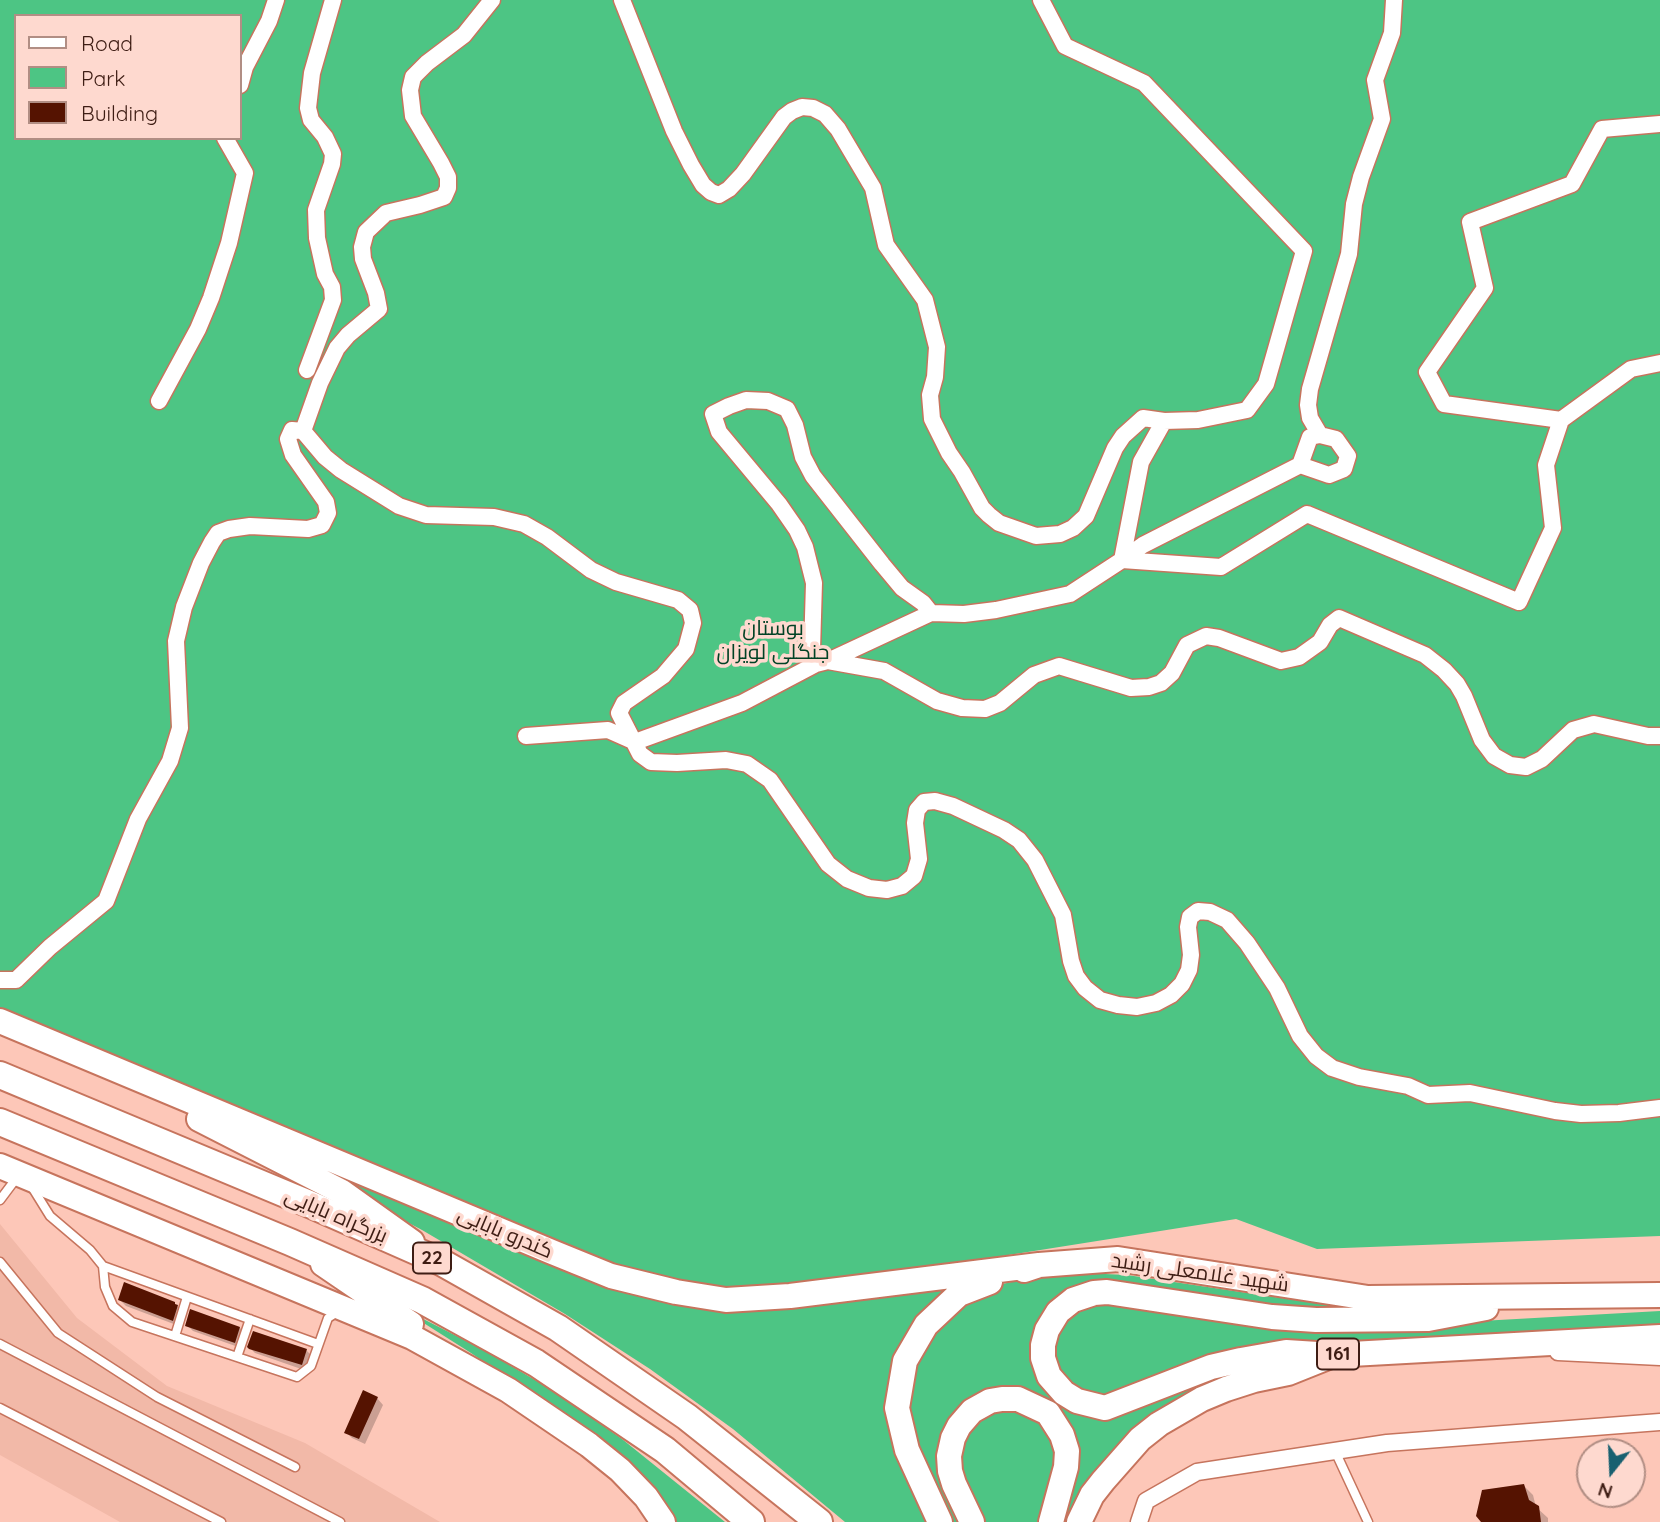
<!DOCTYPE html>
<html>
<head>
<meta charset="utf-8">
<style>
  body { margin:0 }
  #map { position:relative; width:1660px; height:1522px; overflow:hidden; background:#fdc7b8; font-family:Quicksand,sans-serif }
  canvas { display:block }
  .legend { position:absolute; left:14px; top:14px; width:228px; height:126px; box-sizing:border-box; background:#fed9cf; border:2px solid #b18e84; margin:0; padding:9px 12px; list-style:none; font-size:21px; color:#3e1d14 }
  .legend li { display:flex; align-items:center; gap:14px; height:35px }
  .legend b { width:35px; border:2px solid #b18e84 }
  .north { position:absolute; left:1576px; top:1438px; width:70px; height:70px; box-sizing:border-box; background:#fed9cf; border:2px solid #b18e84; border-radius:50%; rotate:198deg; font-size:19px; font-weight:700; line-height:28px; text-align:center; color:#3e1d14 }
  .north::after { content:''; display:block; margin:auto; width:24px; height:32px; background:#186070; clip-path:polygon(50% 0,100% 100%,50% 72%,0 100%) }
</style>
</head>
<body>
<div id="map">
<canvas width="1660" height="1522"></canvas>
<ul class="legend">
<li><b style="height:9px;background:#fff"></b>Road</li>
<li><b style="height:19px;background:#4dc584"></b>Park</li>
<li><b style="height:19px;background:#551301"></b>Building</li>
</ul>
<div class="north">N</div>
</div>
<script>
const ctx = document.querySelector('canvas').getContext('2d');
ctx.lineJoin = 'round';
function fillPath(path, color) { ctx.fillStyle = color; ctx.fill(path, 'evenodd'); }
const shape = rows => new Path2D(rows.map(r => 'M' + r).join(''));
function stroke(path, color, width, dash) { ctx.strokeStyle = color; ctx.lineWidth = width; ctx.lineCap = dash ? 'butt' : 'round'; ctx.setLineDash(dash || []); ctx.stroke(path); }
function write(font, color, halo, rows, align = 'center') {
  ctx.font = font + ' Quicksand,Cairo,sans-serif'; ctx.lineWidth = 7; ctx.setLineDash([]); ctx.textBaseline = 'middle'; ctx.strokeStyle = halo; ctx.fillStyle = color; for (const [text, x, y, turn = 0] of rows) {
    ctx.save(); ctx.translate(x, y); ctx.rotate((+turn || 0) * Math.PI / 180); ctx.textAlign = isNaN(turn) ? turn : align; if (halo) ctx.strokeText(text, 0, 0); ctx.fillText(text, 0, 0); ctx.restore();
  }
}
const built = shape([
  [0,1224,77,1318,167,1386,305,1443,440,1522,120,1522,0,1455]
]);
const green = shape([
  [0,0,1660,0,1660,1236,1317,1249,1236,1219,914,1270,764,1289,720,1289,617,1267,0,1009],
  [16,16,240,16,240,138,16,138],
  [196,1110,642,1291,962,1282,893,1384,930,1522,845,1522,733,1429,650,1369,565,1314,422,1230],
  [1083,1273,1127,1275,1348,1308,1296,1313,1128,1288,1041,1325,1067,1404,1287,1359,1218,1381,1069,1522,1058,1522,1073,1469,1040,1400,955,1416,965,1522,951,1522,926,1473,908,1414,909,1378,936,1324,989,1287,1038,1276],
  [1086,1301,1355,1328,1660,1311,1660,1326,1258,1349,1095,1401,1056,1372,1052,1337,1055,1327],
  [392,1303,484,1350,552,1390,622,1439,725,1522,674,1522,548,1406,471,1353],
  [1006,1406,1043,1419,1059,1456,1044,1522,983,1522,959,1478,963,1428]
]);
const shadow = shape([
  [120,1300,174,1303,183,1312,179,1326,126,1306],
  [187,1325,240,1328,246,1334,241,1348,193,1331],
  [249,1347,306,1350,312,1356,307,1371,255,1353],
  [377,1398,383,1405,365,1444,352,1438,346,1432],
  [1524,1486,1533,1495,1536,1507,1548,1518,1548,1522,1483,1522]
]);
const building = shape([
  [124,1282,175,1302,175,1304,178,1305,173,1321,118,1300],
  [190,1309,240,1327,235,1343,185,1326],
  [253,1331,307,1349,302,1365,249,1349,247,1347],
  [363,1390,378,1397,359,1439,344,1433],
  [1524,1484,1529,1500,1539,1506,1541,1522,1481,1522,1476,1516,1482,1490]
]);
const service = shape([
  [32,1187,50,1216,90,1250,103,1266,105,1287,113,1306,132,1322,297,1377,311,1366,328,1318,339,1311],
  [0,1200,18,1176],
  [0,1262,58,1333,157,1397,295,1467],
  [103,1266,318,1344],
  [175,1336,187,1297],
  [0,1344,340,1522],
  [237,1357,250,1319],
  [0,1408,221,1522],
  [1335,1451,1368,1522]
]);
const minor = shape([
  [622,0,674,131,691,165,703,185,711,192,719,195,729,189,743,174,784,117,792,111,802,107,813,108,825,114,838,129,873,188,886,245,925,300,937,347,935,377,930,395,932,419,949,453,962,472,982,508,989,515,999,523,1036,536,1060,534,1073,528,1086,516,1115,448,1123,436,1143,418,1164,421],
  [240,85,245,67,269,21,276,0],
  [307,370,333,300,332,287,325,274,317,238,316,210,332,164,333,154,325,137,311,120,308,108,312,73,333,0],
  [159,401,198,329,211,298,229,243,245,173,225,138],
  [1561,420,1444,404,1427,372,1485,288,1470,222,1572,184,1602,129,1660,124],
  [303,431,320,383,337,348,348,335,379,309,376,293,363,259,362,247,366,232,386,213,420,205,444,197,448,188,448,177,441,163,413,116,410,90,413,77,427,63,464,35,492,0],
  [1320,435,1310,418,1308,405,1310,389,1349,254,1354,204,1361,177,1382,119,1375,80,1392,33,1394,0],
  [1122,560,1221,567,1307,514,1519,602,1553,528,1546,465,1561,420,1631,369,1660,363],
  [1122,560,1143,545,1300,465,1329,475,1344,469,1348,456,1336,439,1320,435,1310,437,1300,465],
  [931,613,923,603,902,588,882,564,813,476,803,457,795,425,787,409,768,401,746,400,729,406,713,414,719,432,779,504,797,530,805,547,814,583,812,650,828,661,884,671,937,701,962,708,985,709,1000,703,1034,675,1059,666,1131,688,1149,687,1161,683,1172,673,1187,645,1206,636,1219,638,1281,661,1299,657,1320,642,1330,625,1339,618,1425,655,1444,670,1457,684,1464,696,1482,740,1494,756,1510,765,1526,767,1542,759,1573,730,1594,724,1648,736,1660,736],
  [526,736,608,730,635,742,742,703,816,664,828,661,931,613,964,614,996,610,1070,594,1122,560,1141,462,1164,421,1198,420,1247,410,1266,384,1304,251,1144,83,1065,46,1041,0],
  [0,980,16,980,50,947,106,901,138,819,170,761,180,728,176,641,184,607,201,563,212,542,218,533,229,529,250,526,308,529,322,525,328,513,326,502,293,455,288,439,292,430,303,431,325,457,341,470,399,506,426,515,494,517,524,524,547,537,591,570,616,582,678,600,690,610,693,623,686,649,663,676,624,703,619,713,640,754,651,762,677,763,726,760,747,764,770,780,828,864,847,879,869,888,887,890,902,886,914,876,919,859,915,823,917,810,924,802,935,801,953,806,1004,830,1019,840,1035,860,1063,915,1071,961,1076,976,1085,988,1100,1000,1118,1005,1137,1007,1156,1003,1171,995,1182,984,1189,970,1191,955,1188,927,1190,917,1198,911,1210,912,1227,920,1247,943,1277,988,1300,1036,1316,1056,1332,1068,1359,1077,1408,1086,1428,1095,1470,1093,1555,1111,1581,1114,1619,1113,1660,1108],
  [1558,1352,1660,1357],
  [1139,1522,1146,1501,1197,1472,1387,1443,1660,1422]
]);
const primary = shape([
  [0,1021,552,1252,611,1276,676,1292,726,1300,790,1296,1039,1265],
  [199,1119,342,1192,412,1242],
  [0,1166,412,1337,508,1390,589,1445,620,1470,646,1497,663,1522],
  [323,1264,411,1324],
  [1024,1270,1039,1265,1118,1259,1368,1298,1660,1295],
  [1333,1355,1286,1352,1241,1360,1211,1367,1105,1408,1077,1401,1064,1393,1049,1376,1043,1358,1043,1345,1047,1330,1058,1312,1073,1300,1094,1293,1107,1292,1272,1317,1316,1320,1428,1319,1486,1308],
  [940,1522,907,1450,897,1408,905,1361,926,1325,959,1294,990,1282],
  [972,1522,954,1484,950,1471,949,1456,953,1438,959,1426,972,1411,990,1401,1002,1399,1018,1399,1048,1413,1062,1435,1067,1451,1066,1467,1051,1522],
  [1079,1522,1092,1495,1103,1481,1140,1439,1159,1424,1202,1399,1226,1389,1254,1380,1288,1373,1333,1355,1660,1337]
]);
const trunk = shape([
  [0,1075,307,1203,441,1262,558,1328,687,1417,819,1522],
  [0,1122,290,1242,422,1300,536,1363,665,1450,751,1522]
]);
const shields = [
  [432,1258,38],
  [1338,1354,42]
];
const shieldNames = [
  ["22",432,1258],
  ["161",1338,1354]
];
const parkNames = [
  ["بوستان",773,629],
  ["جنگلی لویزان",773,653]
];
const streetNames = [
  ["بزرگراه بابایی",336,1216,23],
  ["کندرو بابایی",505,1233,23],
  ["شهید غلامعلی رشید",1200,1273,8]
];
fillPath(built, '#f2b9a8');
fillPath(green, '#4dc584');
fillPath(shadow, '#0003');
fillPath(building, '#551301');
stroke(service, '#c6745d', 11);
stroke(minor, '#c6745d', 19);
stroke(primary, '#c6745d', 28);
stroke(trunk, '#c6745d', 30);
stroke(service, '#fff', 8);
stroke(minor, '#fff', 16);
stroke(primary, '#fff', 24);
stroke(trunk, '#fff', 26);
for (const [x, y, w] of shields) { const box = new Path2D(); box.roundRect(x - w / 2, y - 15.5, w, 31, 5); ctx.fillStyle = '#fed9cf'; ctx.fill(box); stroke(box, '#3e1d14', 2); }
write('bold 19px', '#3e1d14', null, shieldNames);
write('21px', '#014225', '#fed9cf', parkNames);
write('21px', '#3e1d14', '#fed9cf', streetNames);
</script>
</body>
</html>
